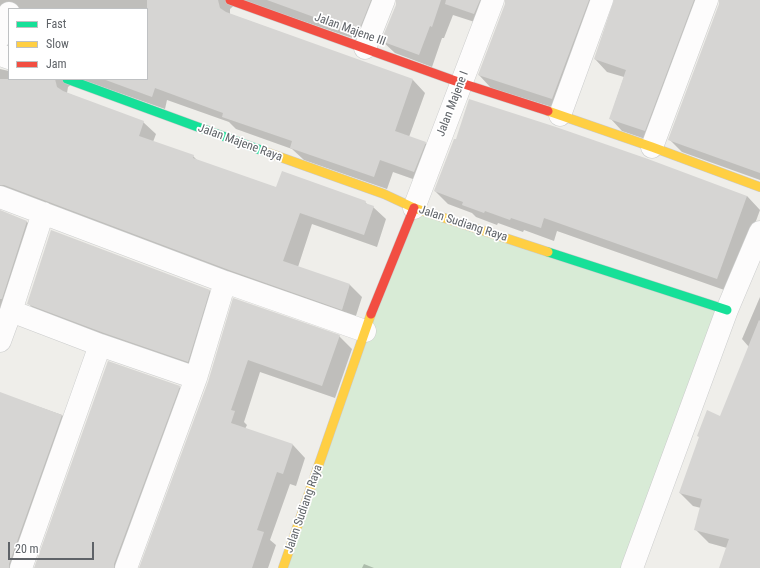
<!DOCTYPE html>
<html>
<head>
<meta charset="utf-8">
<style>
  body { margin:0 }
  #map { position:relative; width:760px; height:568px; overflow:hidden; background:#efeeea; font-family:"Roboto Condensed",sans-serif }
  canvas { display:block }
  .legend { position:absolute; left:8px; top:8px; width:140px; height:72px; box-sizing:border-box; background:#fff; border:1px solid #bfc1c3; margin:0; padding:5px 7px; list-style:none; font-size:12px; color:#5f6368 }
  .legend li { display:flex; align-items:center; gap:8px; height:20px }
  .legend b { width:20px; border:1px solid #bfc1c3 }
  .scale { position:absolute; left:8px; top:542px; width:86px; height:18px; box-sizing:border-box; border:2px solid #5f6368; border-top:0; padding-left:5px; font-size:12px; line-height:14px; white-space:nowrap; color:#5f6368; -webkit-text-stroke:3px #fff; paint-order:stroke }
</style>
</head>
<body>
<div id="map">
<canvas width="760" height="568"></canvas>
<ul class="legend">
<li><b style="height:5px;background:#16e098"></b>Fast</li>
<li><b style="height:5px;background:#ffcf43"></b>Slow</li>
<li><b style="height:5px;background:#f24e42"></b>Jam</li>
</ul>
<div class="scale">20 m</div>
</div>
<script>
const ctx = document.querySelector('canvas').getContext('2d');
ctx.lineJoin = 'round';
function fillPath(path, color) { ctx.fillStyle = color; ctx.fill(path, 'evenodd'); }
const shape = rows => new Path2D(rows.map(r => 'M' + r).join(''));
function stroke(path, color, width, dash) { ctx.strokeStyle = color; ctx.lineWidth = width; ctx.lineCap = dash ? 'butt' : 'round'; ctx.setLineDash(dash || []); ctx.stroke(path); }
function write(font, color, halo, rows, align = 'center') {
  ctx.font = font + ' "Roboto Condensed",sans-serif'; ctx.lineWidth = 3.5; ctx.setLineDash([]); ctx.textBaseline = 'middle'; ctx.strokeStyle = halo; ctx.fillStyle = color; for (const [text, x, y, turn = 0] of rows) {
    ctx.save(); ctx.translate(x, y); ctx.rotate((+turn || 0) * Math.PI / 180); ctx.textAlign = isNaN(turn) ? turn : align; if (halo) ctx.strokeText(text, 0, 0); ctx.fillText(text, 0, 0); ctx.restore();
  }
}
const green = shape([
  [414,208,727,310,633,568,283,568]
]);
const shadow = shape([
  [0,0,240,0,230,9,230,14,413,80,425,93,409,137,425,143,438,155,427,184,393,172,387,189,304,160,292,149,236,129,229,122,167,100,165,109,80,79,147,79,147,9,9,9,0,32],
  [241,0,394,0,370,44],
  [396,0,503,0,487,26,453,15,444,38,442,38,432,67,395,53,382,41,397,4],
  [505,0,612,0,565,111,491,88,479,75,506,4],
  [614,0,718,0,712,2,657,143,622,131,610,118,624,77,607,72,595,59,615,0],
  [720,0,760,0,760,180,682,152,669,139,720,5],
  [0,69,9,71,9,79,78,79,68,87,67,93,143,122,156,134,153,142,193,156,198,161,277,188,365,202,368,205,373,207,386,219,377,247,312,224,298,267,350,285,362,297,354,322,1,205,0,210],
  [435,191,747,196,760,210,730,292,557,231,554,241,524,230,523,232,498,223,497,225,476,217,472,213,448,204],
  [0,211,27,222,39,234,0,350,0,358],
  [209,290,221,303,200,374,40,316,28,303],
  [760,297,760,568,720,568,727,548,709,543,696,530,701,508,693,506,680,493,721,417,749,347,742,339],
  [234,299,339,336,352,349,335,398,260,372,244,422,247,425,245,429,293,445,305,458,296,486,290,484,270,540,276,545,268,568,140,568,209,382],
  [179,387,192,399,130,568,35,568],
  [0,393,62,415,74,428,24,568,0,568],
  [364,564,374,568,362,568]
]);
const building = shape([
  [147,0,218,0,220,8,226,12,413,79,395,131,426,142,414,172,380,160,374,177,290,148,292,141,222,117,223,113,155,88,152,97,103,79,147,79],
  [267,0,371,0,358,33],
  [396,0,441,0,432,27,430,26,419,55,381,41,396,5],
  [446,0,480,0,474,14,445,4],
  [505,0,589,0,552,99,478,75,505,4],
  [614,0,694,0,645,131,609,119,626,70,594,59],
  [719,0,760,0,760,173,668,140,719,4],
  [0,79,55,79,57,87,63,91,144,121,139,136,194,155,193,158,276,187,282,171,366,201,365,203,374,206,364,235,300,213,283,261,350,284,342,310,229,270,4,185,0,185],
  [469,99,556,127,648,159,747,196,717,279,544,218,541,228,511,218,510,220,485,211,484,213,462,205,463,202,434,191,454,139,456,139],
  [0,210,27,221,2,299,0,299],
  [51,230,210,290,188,362,104,333,27,304],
  [233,298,340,335,322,386,248,360,231,410,235,411,231,423,293,444,283,474,277,472,257,530,264,532,252,568,139,568,208,382],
  [759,320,760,321,760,568,719,568,729,539,694,530,702,499,679,493,699,437,697,436,707,410,720,416],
  [108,361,180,386,114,564,114,568,34,568],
  [0,392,62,415,9,564,9,568,0,568]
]);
const street = shape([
  [0,37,9,13],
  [365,48,384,0],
  [0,55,9,58],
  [560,115,602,0],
  [652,147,707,0],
  [0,197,225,282],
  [414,208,493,0],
  [11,311,100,345,21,568],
  [0,341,11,311,43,213],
  [100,345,196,378],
  [126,568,196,378,225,282,365,331],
  [632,568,727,310,760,232]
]);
const fast = shape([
  [67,79,266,152],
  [548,252,727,310]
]);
const slow = shape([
  [548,111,652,147,760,187],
  [266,152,384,194,414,208,548,252],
  [283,568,371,314]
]);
const jam = shape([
  [230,0,461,83,548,111],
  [371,314,414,208]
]);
const streetNames = [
  ["Jalan Majene III",350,30,20],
  ["Jalan Majene I",453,104,-69],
  ["Jalan Majene Raya",240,143,20],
  ["Jalan Sudiang Raya",463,224,18],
  ["Jalan Sudiang Raya",304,509,-71]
];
fillPath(green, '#d8ebd6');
fillPath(shadow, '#0003');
fillPath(building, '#d6d5d3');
stroke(street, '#cbcccc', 23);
stroke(fast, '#cacacb', 10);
stroke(slow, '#cacacb', 10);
stroke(jam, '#cacacb', 10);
stroke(street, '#fdfcfc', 22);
stroke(fast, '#16e098', 9);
stroke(slow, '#ffcf43', 9);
stroke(jam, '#f24e42', 9);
write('12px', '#5f6368', '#fff', streetNames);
</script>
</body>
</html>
